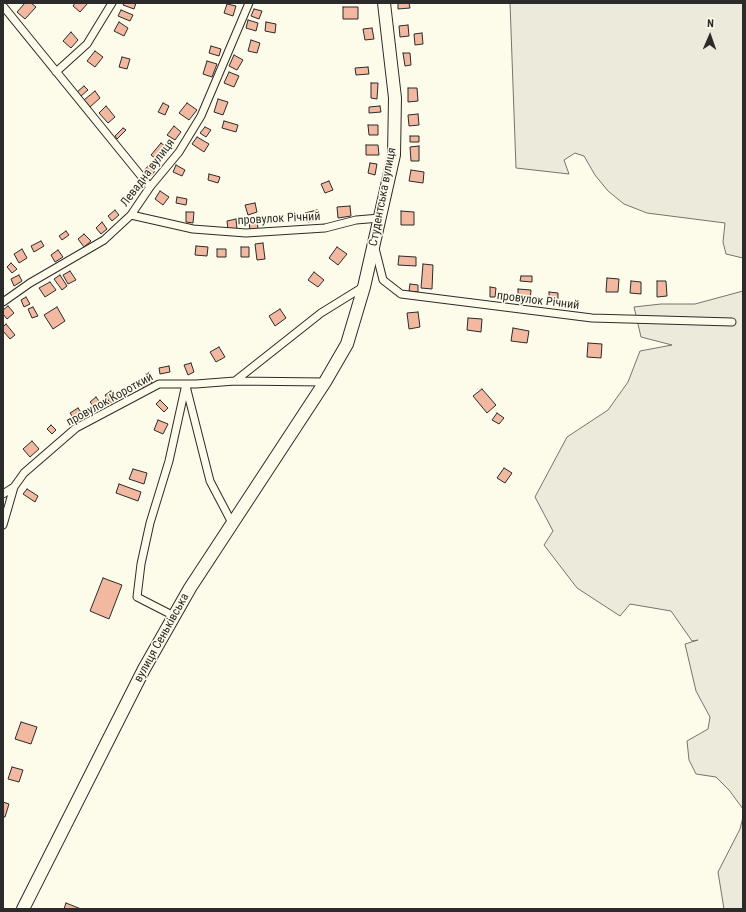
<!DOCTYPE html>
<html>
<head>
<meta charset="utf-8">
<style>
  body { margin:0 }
  #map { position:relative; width:746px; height:912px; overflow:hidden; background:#fdfbea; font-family:"Roboto Condensed",sans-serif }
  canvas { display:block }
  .frame { position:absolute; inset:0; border:4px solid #2b2b2b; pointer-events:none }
  .north { position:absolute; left:690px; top:16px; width:40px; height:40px; -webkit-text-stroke:3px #fdfbea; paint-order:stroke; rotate:2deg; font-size:11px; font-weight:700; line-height:16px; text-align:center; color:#2b2b2b }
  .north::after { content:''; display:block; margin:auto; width:14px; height:18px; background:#2b2b2b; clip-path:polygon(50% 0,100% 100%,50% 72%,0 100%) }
</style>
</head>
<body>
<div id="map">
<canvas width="746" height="912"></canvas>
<div class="frame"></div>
<div class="north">N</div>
</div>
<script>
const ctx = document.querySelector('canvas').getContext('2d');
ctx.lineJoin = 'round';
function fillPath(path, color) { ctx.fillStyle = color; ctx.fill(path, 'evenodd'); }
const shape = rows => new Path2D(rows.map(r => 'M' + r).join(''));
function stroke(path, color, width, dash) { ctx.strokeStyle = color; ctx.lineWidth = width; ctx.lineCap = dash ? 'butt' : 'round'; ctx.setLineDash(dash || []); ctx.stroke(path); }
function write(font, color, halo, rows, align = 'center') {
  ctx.font = font + ' "Roboto Condensed",sans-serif'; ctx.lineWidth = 3; ctx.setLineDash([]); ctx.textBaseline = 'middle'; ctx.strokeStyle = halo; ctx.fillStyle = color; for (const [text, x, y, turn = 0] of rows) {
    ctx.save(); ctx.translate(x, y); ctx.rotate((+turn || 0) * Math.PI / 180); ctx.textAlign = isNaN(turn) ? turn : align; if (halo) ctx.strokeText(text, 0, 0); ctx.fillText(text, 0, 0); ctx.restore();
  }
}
const green = shape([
  [510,3,743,3,743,258,726,254,723,242,725,223,647,213,624,204,608,191,595,175,584,156,575,153,564,160,569,174,516,168,510,3],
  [743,291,743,809,729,790,716,777,696,774,689,760,687,741,708,729,710,717,696,691,685,644,698,640,692,641,671,611,630,604,620,616,577,588,544,545,553,531,535,497,567,437,608,410,628,382,640,351,672,345,641,337,634,307,661,304,695,304,743,291],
  [743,817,743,909,724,909,718,872,740,829,743,817]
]);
const building = shape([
  [25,3,31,3,36,7,25,19,17,12,25,3],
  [75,3,88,3,80,12,73,6,75,3],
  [124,3,136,3,134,9,123,5,124,3],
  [398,3,409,3,410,8,398,9,398,3],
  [227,4,236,6,233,16,224,13,227,4],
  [343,7,358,7,358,19,343,19,343,7],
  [254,9,262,11,259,19,251,16,254,9],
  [121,10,133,15,130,21,118,16,121,10],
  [248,20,258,23,256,31,246,28,248,20],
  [119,22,128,28,124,36,114,31,119,22],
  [266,22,276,24,275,33,265,31,266,22],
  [408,25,409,36,400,37,399,26,408,25],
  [372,28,374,39,365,40,363,29,372,28],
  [71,32,78,40,71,48,63,41,71,32],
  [422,33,423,44,415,45,414,34,422,33],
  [251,40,260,43,257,53,248,51,251,40],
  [211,46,221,49,219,56,209,53,211,46],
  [95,51,103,57,95,67,87,61,95,51],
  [403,53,410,53,411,65,405,66,403,53],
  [234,55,243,60,237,70,229,66,234,55],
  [122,57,130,59,127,69,119,67,122,57],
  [207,61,217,64,212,77,203,74,207,61],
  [368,67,369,74,356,75,355,68,368,67],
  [229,72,239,76,234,87,224,83,229,72],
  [371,83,378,83,377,99,371,98,371,83],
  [84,86,88,90,81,96,77,92,84,86],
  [408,88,417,88,418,101,408,102,408,88],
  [95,91,100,98,90,107,84,100,95,91],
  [218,99,228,102,223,115,214,112,218,99],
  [163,103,169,106,165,115,158,112,163,103],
  [187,103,197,110,189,120,179,113,187,103],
  [106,106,115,117,108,123,99,113,106,106],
  [380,106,381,112,369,113,369,107,380,106],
  [418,114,419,125,409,126,408,115,418,114],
  [224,121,238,125,236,132,222,128,224,121],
  [368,125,378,125,378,135,369,135,368,125],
  [174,126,181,132,175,140,167,135,174,126],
  [205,127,211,130,206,137,200,133,205,127],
  [123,128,126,130,117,139,115,136,123,128],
  [410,136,419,136,419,142,410,142,410,136],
  [197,137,209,144,204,152,192,144,197,137],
  [161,143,170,150,160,162,151,155,161,143],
  [366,145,378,145,379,155,366,155,366,145],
  [419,146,419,161,411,161,410,147,419,146],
  [370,163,377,164,375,175,368,173,370,163],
  [176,165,185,170,182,176,173,172,176,165],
  [148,166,155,171,150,177,144,171,148,166],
  [411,170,424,172,423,183,409,181,411,170],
  [209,174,220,177,218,183,208,180,209,174],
  [329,181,333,190,325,193,321,184,329,181],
  [160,191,169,197,163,205,155,199,160,191],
  [177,197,187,199,186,205,176,203,177,197],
  [255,203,257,212,248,215,245,205,255,203],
  [350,206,351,216,338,218,337,207,350,206],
  [115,210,119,215,112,221,108,216,115,210],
  [317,210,319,219,308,222,305,213,317,210],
  [401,211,414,212,414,225,401,225,401,211],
  [186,212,194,212,193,223,186,222,186,212],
  [236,219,237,229,228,230,227,221,236,219],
  [257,220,258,229,250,230,249,221,257,220],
  [102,222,107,229,101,234,96,228,102,222],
  [66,231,69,235,62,240,59,236,66,231],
  [84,234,91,241,84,247,78,239,84,234],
  [41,241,44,246,34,252,31,246,41,241],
  [263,243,265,259,257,260,255,244,263,243],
  [196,246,208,247,207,256,195,255,196,246],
  [241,247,249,247,249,257,241,257,241,247],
  [337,247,347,254,338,265,329,258,337,247],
  [22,249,27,258,19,263,14,254,22,249],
  [217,249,226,249,226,257,217,257,217,249],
  [58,250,63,257,55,262,51,255,58,250],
  [399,256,416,257,416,266,398,265,399,256],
  [11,263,17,269,12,273,7,267,11,263],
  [423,264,433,265,432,289,421,288,423,264],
  [70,271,76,280,68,284,63,275,70,271],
  [314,272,324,280,318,287,308,280,314,272],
  [19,275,22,281,14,286,11,279,19,275],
  [60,275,67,286,62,290,54,279,60,275],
  [521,276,532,276,532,282,520,281,521,276],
  [607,278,619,279,618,292,606,292,607,278],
  [631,281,641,282,641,294,630,293,631,281],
  [657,281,666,281,667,296,657,297,657,281],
  [50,282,56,290,45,297,39,288,50,282],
  [410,284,418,285,418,292,409,291,410,284],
  [490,287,496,288,495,297,490,297,490,287],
  [518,289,531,290,530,302,518,301,518,289],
  [549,292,558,293,558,301,549,301,549,292],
  [26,297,30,304,24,307,21,300,26,297],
  [8,306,14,313,7,319,3,314,3,310,8,306],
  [33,307,38,316,32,318,28,309,33,307],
  [57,307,65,321,53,329,44,315,57,307],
  [280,309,286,318,275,326,269,316,280,309],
  [418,312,420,327,409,329,407,313,418,312],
  [468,318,482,319,481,332,467,330,468,318],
  [6,324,15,335,10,339,3,331,3,327,6,324],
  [513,328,529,331,527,343,511,341,513,328],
  [588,343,602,344,601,358,587,357,588,343],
  [219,347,225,357,216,362,210,352,219,347],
  [191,363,194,372,188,375,184,365,191,363],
  [169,366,170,372,160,374,159,368,169,366],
  [149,377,152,384,144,389,140,381,149,377],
  [482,389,496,405,487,413,473,396,482,389],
  [111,391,116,399,110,403,105,395,111,391],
  [96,397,102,405,96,409,90,402,96,397],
  [160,400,168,408,164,412,156,404,160,400],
  [78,408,83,415,75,420,70,413,78,408],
  [497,413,504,418,499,424,492,420,497,413],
  [158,420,168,424,163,434,154,430,158,420],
  [51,425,56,430,52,434,47,429,51,425],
  [32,441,39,449,30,457,23,449,32,441],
  [504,468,512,473,505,483,497,478,504,468],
  [133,469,147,473,144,484,129,479,133,469],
  [119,484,141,492,138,501,116,493,119,484],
  [27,489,38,496,35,502,23,494,27,489],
  [103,578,122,585,109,619,90,611,103,578],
  [21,722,37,727,31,744,15,739,21,722],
  [12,767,23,770,19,782,8,779,12,767],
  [3,802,9,804,5,817,3,817,3,802],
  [66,903,81,909,64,909,66,903]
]);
const street = shape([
  [3,6,150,187],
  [56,72,87,44,112,3],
  [131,215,193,229,246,233,325,228,356,220,380,218],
  [375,248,383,280,401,294,592,318,732,322],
  [3,302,30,283,104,240,131,215,150,187,179,152,201,116,249,3],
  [235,381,321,313,363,287],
  [186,386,210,481,232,523],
  [3,494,14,487],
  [3,525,14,487,24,473,76,428,159,384,196,384,235,381,325,382],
  [174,616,137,597,141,564,150,523,169,461,186,384]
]);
const primary = shape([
  [23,909,144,669,190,588,325,382,347,344,364,287,394,155,395,98,384,3]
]);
const streetNames = [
  ["Левадна вулиця",148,173,-53],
  ["Студентська вулиця",383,197,-79],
  ["провулок Річний",279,219,-3],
  ["провулок Рiчний",538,301,7],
  ["провулок Короткий",110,400,-29],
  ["вулиця Сенькiвська",162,638,-61]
];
fillPath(green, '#ecebdb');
stroke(green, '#74746e', 1);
fillPath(building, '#f2b8a0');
stroke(building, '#2b2b2b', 1);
stroke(street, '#2b2b2b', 9);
stroke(primary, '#2b2b2b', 14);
stroke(street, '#fdfbea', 7);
stroke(primary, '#fdfbea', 12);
write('12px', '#2b2b2b', '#fdfbea', streetNames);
</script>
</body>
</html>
